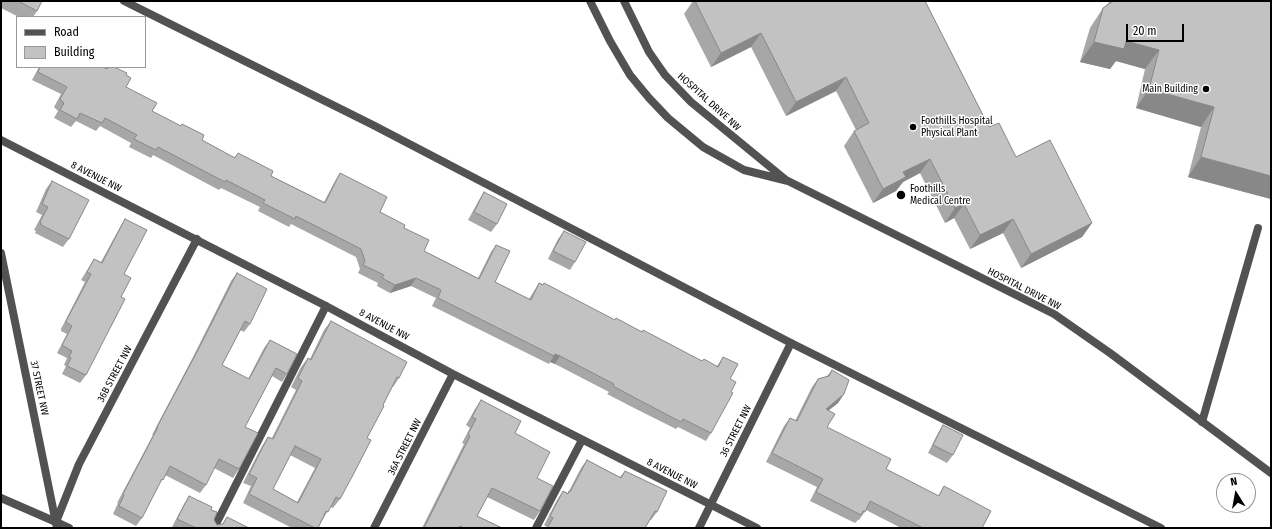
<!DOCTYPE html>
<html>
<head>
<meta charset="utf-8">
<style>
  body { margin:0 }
  #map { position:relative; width:1272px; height:529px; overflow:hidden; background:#fff; font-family:"Fira Sans Condensed",sans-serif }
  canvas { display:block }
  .frame { position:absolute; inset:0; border:2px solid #000; pointer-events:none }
  .legend { position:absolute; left:16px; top:16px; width:130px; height:52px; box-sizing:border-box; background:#fff; border:1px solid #999; margin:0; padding:5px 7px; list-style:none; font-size:12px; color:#000 }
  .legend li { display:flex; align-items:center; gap:8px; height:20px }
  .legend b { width:20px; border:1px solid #999 }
  .north { position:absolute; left:1216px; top:473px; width:40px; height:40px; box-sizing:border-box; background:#fff; border:1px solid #999; border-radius:50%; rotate:349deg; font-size:11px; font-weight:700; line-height:16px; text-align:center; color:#000 }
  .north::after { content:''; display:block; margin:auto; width:14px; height:18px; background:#000; clip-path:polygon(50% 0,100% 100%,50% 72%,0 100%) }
  .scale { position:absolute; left:1126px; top:24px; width:58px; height:18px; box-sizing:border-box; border:2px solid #000; border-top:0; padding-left:5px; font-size:12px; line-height:14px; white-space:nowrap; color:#000; -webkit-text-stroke:3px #fff; paint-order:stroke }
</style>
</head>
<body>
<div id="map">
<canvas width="1272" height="529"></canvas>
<div class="frame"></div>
<ul class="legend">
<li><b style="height:5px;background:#525252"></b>Road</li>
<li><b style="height:11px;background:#c2c2c2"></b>Building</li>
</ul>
<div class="north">N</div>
<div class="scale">20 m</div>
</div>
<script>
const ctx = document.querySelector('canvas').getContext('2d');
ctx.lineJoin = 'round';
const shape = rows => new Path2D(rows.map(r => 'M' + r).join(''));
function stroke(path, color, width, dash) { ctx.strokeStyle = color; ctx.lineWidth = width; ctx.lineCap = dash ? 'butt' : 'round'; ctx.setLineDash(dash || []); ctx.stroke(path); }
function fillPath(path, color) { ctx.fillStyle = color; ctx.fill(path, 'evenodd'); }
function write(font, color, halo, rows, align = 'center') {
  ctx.font = font + ' "Fira Sans Condensed",sans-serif'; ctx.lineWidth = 3; ctx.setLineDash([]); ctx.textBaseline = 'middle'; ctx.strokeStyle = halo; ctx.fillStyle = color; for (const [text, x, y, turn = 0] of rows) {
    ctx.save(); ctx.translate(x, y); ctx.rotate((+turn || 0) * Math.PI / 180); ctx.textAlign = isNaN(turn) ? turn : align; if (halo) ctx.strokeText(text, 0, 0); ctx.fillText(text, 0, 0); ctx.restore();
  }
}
const service = shape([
  [124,1,373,125,791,343,1161,528],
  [1202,422,1258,228],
  [1,498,56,522],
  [214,528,326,306],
  [536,528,582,440]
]);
const minor = shape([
  [590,1,610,41,630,75,649,98,668,118,703,147,744,170,788,181,1054,314,1110,353,1271,473],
  [624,1,649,52,665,75,691,102,786,180],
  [1,140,326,306,453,374,757,528],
  [1,253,57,528],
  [56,522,79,464,197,239],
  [56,522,69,528],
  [374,528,453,374],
  [699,528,791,343]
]);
const wall = shape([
  [1,1,42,1,37,11,33,17,19,17,1,8],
  [693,1,925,1,989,127,1016,157,1092,223,1082,237,1021,268,1003,233,970,249,954,218,945,223,920,173,903,182,896,191,873,203,844,146,854,131,856,130,836,91,786,116,751,47,711,67,684,14],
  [1110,1,1271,1,1271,199,1188,177,1201,127,1136,108,1145,69,1116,61,1110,69,1080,62,1090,28,1103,8,1106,6],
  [39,67,103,67,126,75,126,87,152,111,202,140,234,158,238,153,271,176,324,202,335,181,340,173,380,212,404,228,424,251,478,278,491,252,496,245,495,282,529,299,539,283,615,320,641,331,702,361,717,366,723,357,730,379,731,392,711,433,706,441,678,427,676,429,634,408,607,394,609,392,555,364,550,362,549,364,432,306,436,298,411,286,390,293,377,286,378,283,358,273,360,269,356,257,291,224,289,227,258,211,260,207,221,188,219,190,153,155,151,158,129,147,131,143,100,126,96,131,76,121,71,127,54,118,58,111,54,107,61,94,32,80],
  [52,181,69,239,63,247,35,233,36,231,34,230,42,215,36,212,46,189],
  [484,192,497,224,491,232,468,220,479,200],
  [125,219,124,274,121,297,86,375,80,383,62,374,66,366,64,365,67,358,57,353,67,334,61,331,61,329,85,282,81,280,89,267,94,259,101,262,120,227],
  [564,231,575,262,570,270,548,259,558,239],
  [237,273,250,324,244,332,240,330,222,365,248,379,264,348,270,340,287,374,282,382,272,376,245,427,239,469,233,478,214,468,206,485,200,493,165,475,158,486,142,518,136,526,113,514,118,503,117,503,153,435,152,435,193,357,231,281],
  [331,321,399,378,393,387,392,387,383,405,367,438,340,499,333,508,330,507,318,528,292,528,243,503,251,486,243,483,262,446,268,437,272,438,296,390,291,387,301,367,308,358,310,359,324,330],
  [290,455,315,468,297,502,273,489],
  [832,370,844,394,838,403,828,411,827,427,886,469,938,496,944,486,982,528,901,528,866,510,859,520,858,520,855,523,810,501,817,487,766,462,784,426,790,418,795,421,812,387,818,379,827,376],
  [481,400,515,433,537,478,540,511,534,520,487,497,477,516,502,528,422,528,464,444,462,443,470,428,466,425,475,409],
  [943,425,953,455,947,463,928,453,938,433],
  [587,460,620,477,625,471,657,512,651,520,650,520,645,528,546,528,547,527,544,525,557,500,563,491,568,493,569,491,581,468],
  [189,496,211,510,214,520,217,525,222,524,227,517,249,528,175,528,172,527,184,504]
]);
const shadedWall = shape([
  [761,33,751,47,711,67,721,53],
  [1126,41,1159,50,1145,69,1116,61,1110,69,1080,62,1094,42],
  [846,77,836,91,786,116,796,102],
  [1149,89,1214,107,1201,127,1136,108],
  [1201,157,1271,176,1271,199,1188,177],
  [930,159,920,173,903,182,896,191,873,203,883,189,903,172],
  [964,204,954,218,945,223,955,208],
  [1013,219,1003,233,970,249,980,235],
  [1092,223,1082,237,1021,268,1031,254],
  [416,278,411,286,390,293,395,285],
  [555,354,560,356,555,364,550,362],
  [844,394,838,403,820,417,826,409]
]);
const building = shape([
  [18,1,42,1,37,11,18,1],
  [695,1,925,1,989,127,999,123,1016,157,1050,140,1092,223,1031,254,1013,219,980,235,964,204,955,208,930,159,903,172,906,177,883,189,854,131,869,123,846,77,796,102,761,33,721,53,695,1],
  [1113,1,1271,1,1271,176,1201,157,1214,107,1149,89,1159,50,1126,41,1124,49,1094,42,1103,8,1113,1],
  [40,67,103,67,107,69,109,67,114,67,127,73,126,75,131,78,126,87,157,103,152,111,181,126,182,124,204,135,202,140,235,158,238,153,273,171,271,176,325,203,340,173,387,197,380,212,405,225,404,228,429,240,424,251,479,279,496,245,510,251,495,282,531,300,539,283,543,285,544,283,615,320,616,318,642,332,643,330,702,361,704,359,718,367,723,357,738,364,730,379,736,382,731,392,733,393,711,433,683,419,681,422,639,400,613,386,614,384,560,356,555,354,554,356,438,298,441,290,416,278,395,285,382,278,384,275,363,265,365,261,361,249,296,216,295,219,263,203,265,200,226,180,225,182,158,147,156,150,134,139,137,135,105,118,102,123,80,113,77,119,60,110,64,103,60,99,67,87,38,72,40,67],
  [52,181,89,200,69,239,41,225,41,223,40,222,48,207,42,204,52,181],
  [484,192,507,204,497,224,474,212,484,192],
  [125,219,147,230,124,274,131,278,121,297,125,299,86,375,67,366,71,358,69,357,72,351,62,345,72,326,67,323,66,321,91,274,87,272,94,259,102,263,125,219],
  [564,231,586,242,575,262,553,251,564,231],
  [237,273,267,289,250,324,245,321,222,365,249,379,270,340,297,354,287,374,276,368,245,427,258,433,239,469,219,459,206,485,170,466,163,480,162,479,142,518,119,506,124,495,123,494,158,427,157,427,199,348,237,273],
  [331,321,407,362,399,378,397,377,383,405,384,406,367,438,371,440,353,475,340,499,336,497,328,512,326,511,318,528,315,528,249,494,257,478,249,474,268,437,273,439,302,381,298,378,308,358,311,360,331,321],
  [295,446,321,459,298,503,273,489,295,446],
  [832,370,849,380,844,394,826,409,835,414,827,427,891,459,886,469,939,496,944,486,991,511,982,528,923,528,870,501,865,512,863,511,861,515,816,492,823,479,772,453,790,418,797,421,818,379,829,376,832,370],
  [481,400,521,421,515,433,550,452,537,478,553,486,540,511,492,488,477,516,502,528,464,528,460,526,459,528,424,528,470,436,468,434,476,419,472,417,481,400],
  [943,425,963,435,953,455,933,445,943,425],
  [587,460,621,478,625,471,667,491,657,512,655,511,645,528,547,528,553,518,550,516,563,491,568,494,569,491,570,492,587,460],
  [189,496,212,507,211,510,217,512,214,520,217,525,223,524,227,517,249,528,196,528,177,519,189,496]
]);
const markers = [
  [1206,89,4,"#000"],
  [913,127,4,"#000"],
  [901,195,5,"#000"]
];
const poiNames = [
  ["Main Building",1198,89,"right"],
  ["Foothills Hospital",921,121],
  ["Physical Plant",921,133],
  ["Foothills",910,189],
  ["Medical Centre",910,201]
];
const streetNames = [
  ["HOSPITAL DRIVE NW",709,102,42],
  ["8 AVENUE NW",96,177,27],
  ["HOSPITAL DRIVE NW",1024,289,27],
  ["8 AVENUE NW",384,325,28],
  ["36B STREET NW",115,374,-62],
  ["37 STREET NW",39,388,78],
  ["36 STREET NW",736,431,-63],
  ["36A STREET NW",405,447,-63],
  ["8 AVENUE NW",672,474,27]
];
stroke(service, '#525252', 8);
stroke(minor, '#525252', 8);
fillPath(wall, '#a7a7a7');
fillPath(shadedWall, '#888');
fillPath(building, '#c2c2c2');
stroke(building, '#888', 1);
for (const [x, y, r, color] of markers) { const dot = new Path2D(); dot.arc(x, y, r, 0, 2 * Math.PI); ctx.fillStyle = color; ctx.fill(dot); stroke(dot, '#fff', 1.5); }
write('10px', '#000', '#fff', poiNames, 'left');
write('10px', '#000', '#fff', streetNames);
</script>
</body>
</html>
